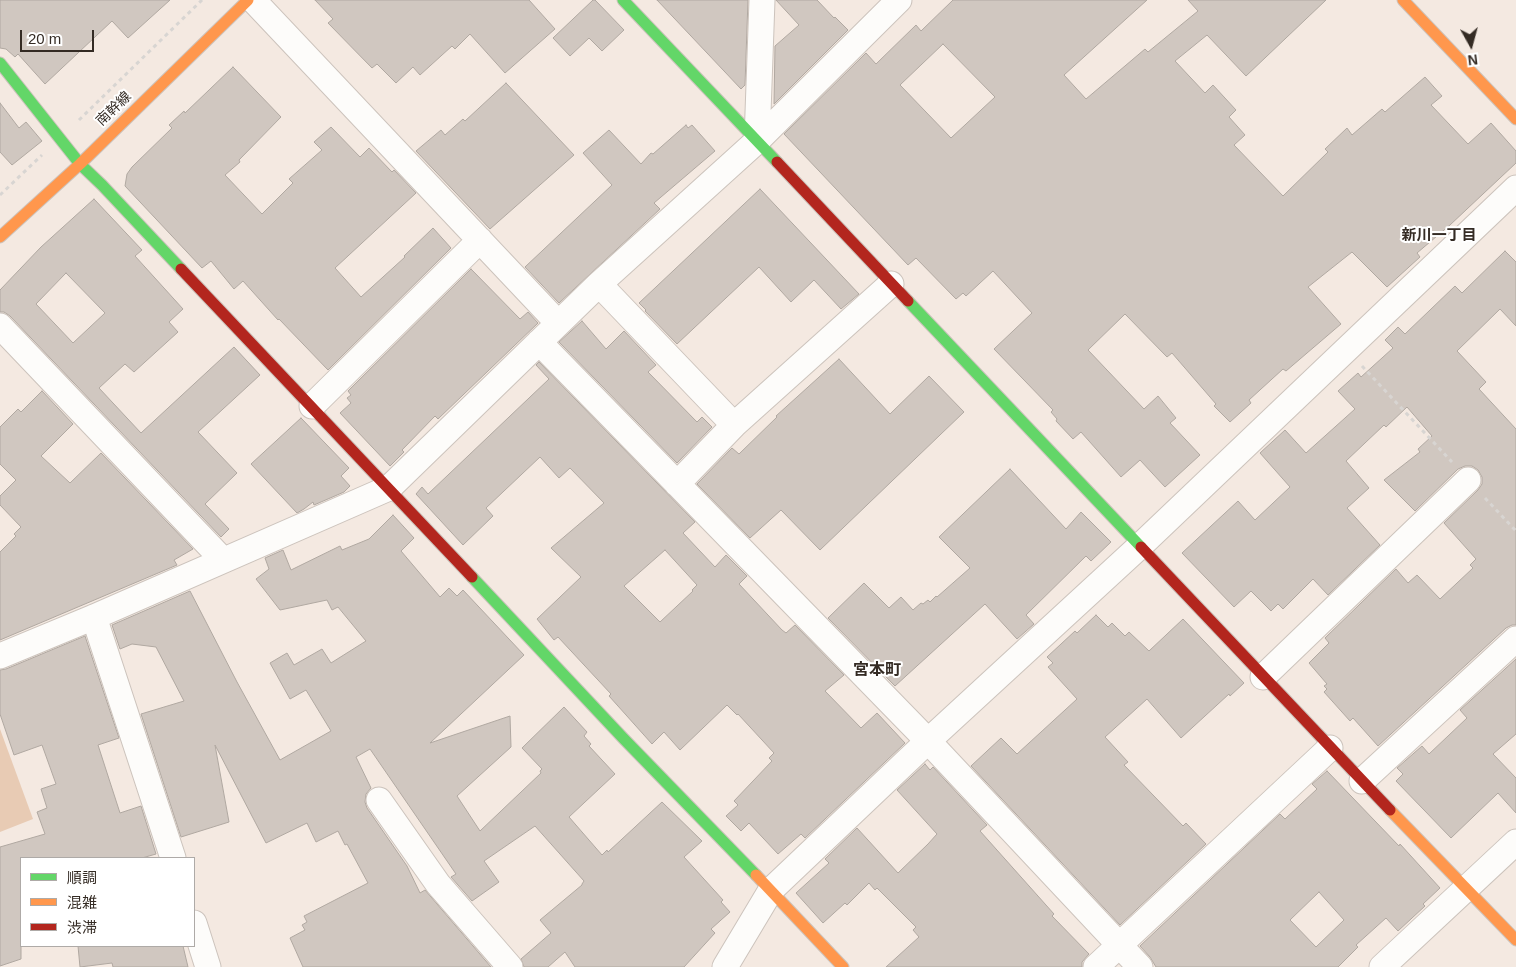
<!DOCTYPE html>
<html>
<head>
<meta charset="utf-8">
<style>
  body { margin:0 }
  #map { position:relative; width:1516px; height:967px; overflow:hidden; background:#f4e9e1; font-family:Helvetica,"Noto Sans JP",sans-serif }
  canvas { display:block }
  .legend { position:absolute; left:20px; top:857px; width:175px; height:90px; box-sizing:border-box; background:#fff; border:1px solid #aeaaa7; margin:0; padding:6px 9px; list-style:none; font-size:15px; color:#342b24 }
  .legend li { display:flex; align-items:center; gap:10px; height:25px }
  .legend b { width:25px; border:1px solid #aeaaa7 }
  .north { position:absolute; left:1446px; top:20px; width:50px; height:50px; -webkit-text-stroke:4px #fff; paint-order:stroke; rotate:173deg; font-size:14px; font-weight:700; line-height:20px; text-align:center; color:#342b24 }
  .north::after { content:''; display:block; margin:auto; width:18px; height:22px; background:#342b24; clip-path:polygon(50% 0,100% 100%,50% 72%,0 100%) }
  .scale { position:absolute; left:20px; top:30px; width:74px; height:22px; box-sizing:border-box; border:2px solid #342b24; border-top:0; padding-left:6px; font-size:15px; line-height:18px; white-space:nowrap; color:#342b24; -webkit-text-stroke:4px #fff; paint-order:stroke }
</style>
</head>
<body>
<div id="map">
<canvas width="1516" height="967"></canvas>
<ul class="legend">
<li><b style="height:6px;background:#63d668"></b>順調</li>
<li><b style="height:6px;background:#ff974d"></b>混雑</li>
<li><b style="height:6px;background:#b3261e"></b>渋滞</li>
</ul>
<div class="north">N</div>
<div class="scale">20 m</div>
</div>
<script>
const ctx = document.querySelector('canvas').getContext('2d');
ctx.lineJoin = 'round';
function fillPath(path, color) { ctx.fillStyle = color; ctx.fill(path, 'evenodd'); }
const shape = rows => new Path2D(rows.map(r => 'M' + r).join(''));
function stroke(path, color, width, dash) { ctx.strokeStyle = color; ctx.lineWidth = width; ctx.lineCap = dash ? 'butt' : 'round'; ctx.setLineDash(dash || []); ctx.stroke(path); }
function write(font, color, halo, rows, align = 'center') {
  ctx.font = font + ' Helvetica,"Noto Sans JP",sans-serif'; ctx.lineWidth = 4; ctx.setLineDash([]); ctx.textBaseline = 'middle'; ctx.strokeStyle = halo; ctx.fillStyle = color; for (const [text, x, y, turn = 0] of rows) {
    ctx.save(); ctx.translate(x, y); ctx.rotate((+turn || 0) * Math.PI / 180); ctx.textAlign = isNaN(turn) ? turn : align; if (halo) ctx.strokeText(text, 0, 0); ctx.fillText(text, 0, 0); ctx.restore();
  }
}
const green = shape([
  [0,729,33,819,0,832]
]);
const building = shape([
  [0,0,170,0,128,38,112,21,45,84,18,54,15,57,6,49,0,48,0,0],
  [315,0,529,0,555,29,505,73,470,34,455,49,452,46,420,75,413,67,396,83,377,64,372,68,328,23,333,19,315,0],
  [593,0,595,0,624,30,602,51,589,38,570,56,553,38,593,0],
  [657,0,748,0,745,85,741,89,657,0],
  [776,0,817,0,834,18,835,17,848,30,774,104,775,46,799,25,776,0],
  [953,0,1147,0,1064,75,1086,99,1145,49,1148,52,1198,11,1188,0,1326,0,1246,76,1207,35,1175,61,1205,93,1213,85,1236,110,1229,117,1245,135,1234,145,1283,196,1328,152,1325,149,1347,128,1352,135,1382,109,1385,112,1425,77,1442,96,1431,105,1468,144,1491,123,1516,151,1516,163,1450,225,1417,253,1420,257,1387,287,1352,252,1308,287,1341,324,1286,371,1283,369,1249,400,1251,403,1230,422,1214,406,1216,404,1172,353,1167,357,1125,314,1088,350,1144,409,1158,396,1176,418,1170,423,1200,455,1165,487,1140,460,1121,477,1081,432,1073,439,1056,421,1057,419,1051,412,1053,410,994,349,1032,313,993,271,966,296,963,293,956,299,916,258,908,265,784,134,866,53,876,64,916,25,921,31,953,0],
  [943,44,995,97,951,138,900,85,943,44],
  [233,67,281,117,239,160,240,162,225,175,262,214,293,183,289,179,322,150,314,142,331,127,360,157,369,148,392,172,394,170,416,193,335,268,361,297,405,257,404,256,433,228,451,248,328,370,279,319,278,320,243,281,234,289,211,261,202,268,125,186,127,174,132,167,172,128,169,125,184,111,185,113,233,67],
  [506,83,574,155,490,229,416,151,441,130,445,135,463,119,465,121,506,83],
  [0,103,19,128,26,122,42,141,12,165,0,152,0,103],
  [686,125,688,128,692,125,715,151,654,203,660,209,559,303,525,267,612,185,583,153,609,130,641,164,651,153,653,154,686,125],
  [760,189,859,294,841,309,814,280,791,302,759,267,677,344,645,311,646,310,639,303,760,189],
  [94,199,142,250,135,256,183,309,169,322,178,332,134,372,125,364,99,388,141,433,234,347,260,375,198,432,237,473,205,504,229,529,221,537,10,316,4,312,0,312,0,290,41,247,94,199],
  [66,273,105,313,73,343,36,304,66,273],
  [1505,251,1516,262,1516,326,1500,309,1457,351,1486,382,1479,389,1516,429,1516,625,1512,625,1506,628,1378,746,1353,718,1350,721,1324,692,1327,689,1324,686,1327,684,1309,663,1329,643,1325,638,1396,569,1408,583,1417,575,1440,599,1473,568,1470,565,1476,559,1444,523,1478,490,1482,484,1482,477,1478,470,1472,466,1465,466,1458,469,1415,511,1384,480,1420,452,1418,449,1432,436,1407,407,1386,427,1384,425,1346,461,1369,488,1347,508,1380,545,1328,595,1313,579,1283,609,1278,604,1271,611,1251,591,1234,607,1182,553,1238,501,1255,520,1290,487,1260,453,1285,430,1306,453,1355,409,1338,391,1358,373,1361,377,1393,348,1385,340,1398,327,1405,334,1455,286,1462,293,1505,251],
  [471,269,520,319,528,312,538,323,438,419,435,416,402,450,404,452,390,466,340,413,351,403,347,398,351,395,348,391,471,269],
  [582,321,606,349,624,331,656,365,648,372,697,422,702,417,712,427,677,463,559,342,582,321],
  [839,359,890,414,929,376,964,412,820,550,781,510,750,538,697,484,732,448,739,454,777,417,776,416,839,359],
  [539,362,695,522,683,533,715,567,726,555,747,576,739,584,782,630,786,633,795,625,844,675,825,691,861,728,877,713,905,743,805,838,801,834,778,854,749,823,741,831,726,816,738,805,734,801,772,761,769,758,774,753,738,714,737,715,727,705,680,750,664,732,652,744,609,696,611,694,558,637,554,640,537,619,581,577,551,548,604,503,570,468,559,478,540,457,486,508,493,516,463,545,416,494,422,487,428,494,549,379,536,365,539,362],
  [665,550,697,585,692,590,693,591,660,622,624,586,665,550],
  [42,391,73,424,41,456,70,483,101,453,193,549,174,560,177,565,0,640,0,552,16,536,14,534,21,527,0,505,0,496,16,480,0,464,0,427,18,409,21,412,42,391],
  [301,418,349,468,341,476,350,486,344,492,314,505,313,502,304,509,297,513,251,464,301,418],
  [1010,469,1066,529,1081,512,1111,542,1091,561,1086,556,1026,615,1034,624,1017,639,985,604,895,686,828,618,864,583,889,608,901,597,913,610,921,603,923,604,928,600,930,602,936,596,937,597,970,568,939,537,1010,469],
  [393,515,414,538,401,551,440,597,449,588,457,596,463,590,524,655,430,743,510,716,511,747,457,796,480,831,541,773,540,771,542,769,522,748,564,707,587,732,584,736,591,744,589,746,615,774,569,817,602,855,607,850,608,852,662,802,702,841,684,857,723,900,721,902,730,912,711,929,715,933,684,967,575,967,565,952,548,967,524,967,521,959,551,933,540,920,582,885,582,884,584,881,535,826,484,861,499,882,472,901,451,877,456,874,370,749,356,757,371,788,366,794,365,802,367,808,407,866,420,893,425,890,491,967,303,967,290,938,305,930,302,925,307,922,304,916,368,883,347,844,345,845,338,831,316,842,307,823,266,843,215,745,229,822,181,837,141,714,184,701,156,647,132,644,120,649,112,625,190,591,237,682,280,760,331,731,306,690,290,699,270,663,287,653,294,665,322,649,331,663,366,641,338,607,332,610,327,600,280,610,256,579,269,569,265,558,283,550,291,570,340,546,342,550,369,539,393,515],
  [1096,615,1108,627,1112,623,1125,636,1129,632,1149,651,1183,619,1244,683,1230,696,1229,694,1181,738,1147,699,1105,737,1128,762,1124,765,1183,826,1186,823,1206,844,1120,925,971,766,1001,738,1017,754,1077,699,1048,667,1053,663,1047,657,1075,631,1077,633,1096,615],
  [85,636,119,738,98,745,120,813,141,806,156,854,142,858,21,858,21,959,0,966,0,847,45,834,37,812,47,808,41,789,56,784,42,745,14,755,0,714,0,670,6,669,85,636],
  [1516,659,1516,734,1493,754,1516,778,1516,813,1498,793,1451,838,1396,781,1403,774,1397,768,1422,746,1429,754,1467,718,1460,710,1516,659],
  [925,764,930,770,933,767,987,825,980,831,1054,914,1052,916,1089,954,1082,962,1082,967,886,967,919,937,913,930,916,927,877,888,875,890,869,883,847,905,845,903,823,923,796,893,829,863,825,859,857,828,898,873,928,844,937,834,897,790,925,764],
  [1327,771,1399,846,1400,844,1440,888,1423,904,1425,906,1398,931,1386,918,1356,945,1358,947,1338,967,1156,967,1150,957,1140,946,1280,814,1285,819,1317,789,1312,784,1327,771],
  [1319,892,1344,920,1316,947,1290,920,1319,892],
  [78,946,183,946,188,967,113,967,112,963,80,967,78,946]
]);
const path = shape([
  [79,120,202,0],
  [0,195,42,155],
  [1362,366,1452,462],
  [1485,498,1516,531]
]);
const street = shape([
  [253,0,558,323],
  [757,141,762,0],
  [599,284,734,425],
  [0,326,223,560],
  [539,342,928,741,1140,967],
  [312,406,480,240],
  [677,484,734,425,891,284],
  [94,617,173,858],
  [0,656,94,617,389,488,599,284,757,141,899,0],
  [1263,677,1468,480],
  [1362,781,1516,639],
  [379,800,438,884,510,967],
  [194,923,208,967],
  [725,967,771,890,928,741,1140,546,1516,188],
  [1096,967,1330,748],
  [1382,967,1516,842]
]);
const fast = shape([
  [623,0,777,162],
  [0,63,80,164,102,185,181,269],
  [908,301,1141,547],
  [472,577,623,738,756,875]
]);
const slow = shape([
  [1403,0,1516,119],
  [0,237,80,164,248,0],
  [1390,810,1516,940],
  [756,875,843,967]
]);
const jam = shape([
  [777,162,908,301],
  [181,269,472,577],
  [1141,547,1390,810]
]);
const streetNames = [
  ["南幹線",114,109,-44]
];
const neighbourhoodNames = [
  ["新川一丁目",1439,236]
];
const quarterNames = [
  ["宮本町",877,671]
];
fillPath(green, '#e8cbb4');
fillPath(building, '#d0c7c0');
stroke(building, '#b0a8a1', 1);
stroke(street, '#ccc3bc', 27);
stroke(fast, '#ccc3bc', 13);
stroke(slow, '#ccc3bc', 13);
stroke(jam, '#ccc3bc', 13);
stroke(path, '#d8d5d2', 3, [4, 4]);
stroke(street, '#fdfcfa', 25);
stroke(fast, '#63d668', 11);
stroke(slow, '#ff974d', 11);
stroke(jam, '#b3261e', 11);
write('14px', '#342b24', '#fff', streetNames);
write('bold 15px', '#342b24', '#fff', neighbourhoodNames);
write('bold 16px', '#342b24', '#fff', quarterNames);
</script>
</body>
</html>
